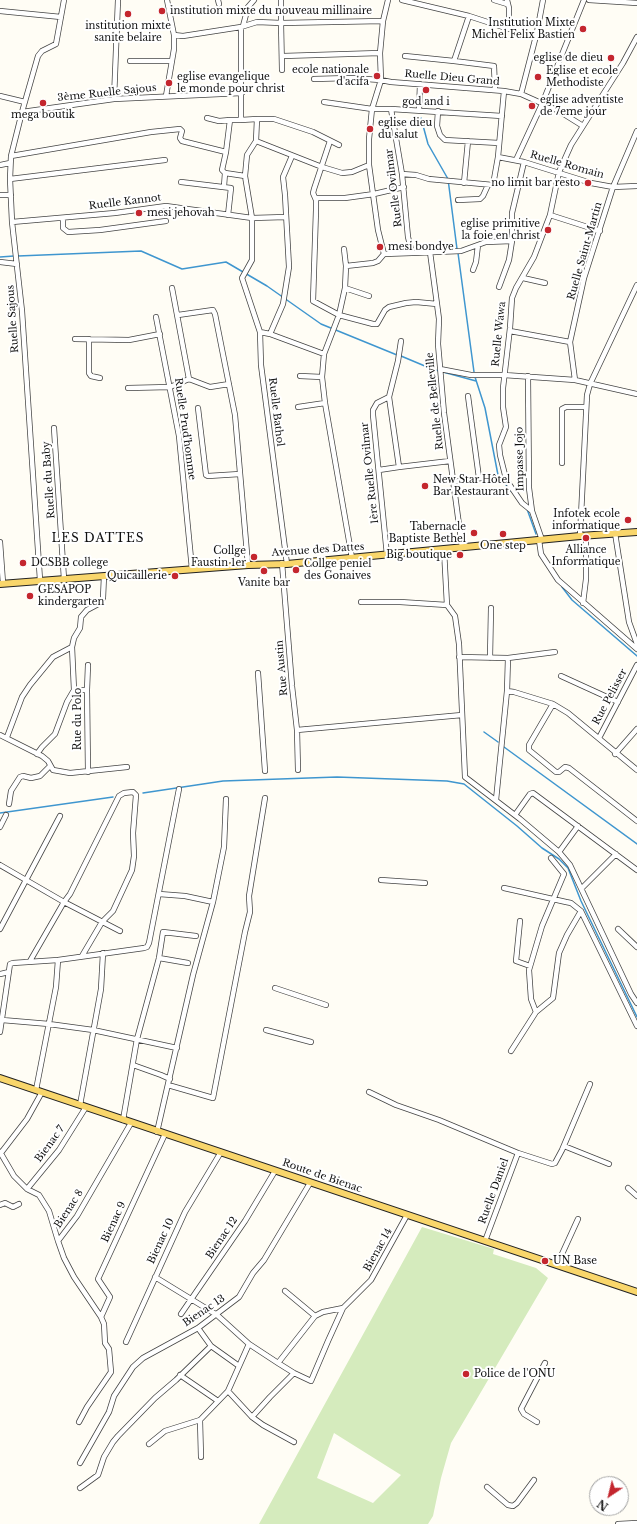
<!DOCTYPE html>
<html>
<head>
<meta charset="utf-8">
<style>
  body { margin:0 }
  #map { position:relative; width:637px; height:1524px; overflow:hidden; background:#fffdf5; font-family:"Libre Baskerville",serif }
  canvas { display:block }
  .north { position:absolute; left:589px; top:1476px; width:40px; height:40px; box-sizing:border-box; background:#fff; border:1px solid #a0a0a0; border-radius:50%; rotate:215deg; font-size:11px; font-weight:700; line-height:16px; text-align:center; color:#111 }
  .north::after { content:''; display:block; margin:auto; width:14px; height:18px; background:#c4262e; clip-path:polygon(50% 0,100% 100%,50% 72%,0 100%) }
</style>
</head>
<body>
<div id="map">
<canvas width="637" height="1524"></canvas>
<div class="north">N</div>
</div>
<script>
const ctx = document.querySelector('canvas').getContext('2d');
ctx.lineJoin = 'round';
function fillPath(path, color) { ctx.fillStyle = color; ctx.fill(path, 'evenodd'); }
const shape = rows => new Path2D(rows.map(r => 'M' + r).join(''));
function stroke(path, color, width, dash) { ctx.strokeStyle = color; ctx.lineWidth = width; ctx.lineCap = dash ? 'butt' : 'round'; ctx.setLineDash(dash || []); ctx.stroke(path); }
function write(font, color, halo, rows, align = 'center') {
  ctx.font = font + ' "Libre Baskerville",serif'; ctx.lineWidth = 4; ctx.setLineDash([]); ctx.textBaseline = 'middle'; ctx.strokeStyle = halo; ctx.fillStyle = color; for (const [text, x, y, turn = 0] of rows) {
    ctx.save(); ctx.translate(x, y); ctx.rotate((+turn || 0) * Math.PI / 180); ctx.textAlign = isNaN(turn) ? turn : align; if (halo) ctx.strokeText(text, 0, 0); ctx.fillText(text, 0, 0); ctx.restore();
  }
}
const green = shape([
  [422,1227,494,1249,493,1254,536,1268,548,1278,451,1443,441,1478,433,1516,428,1524,259,1524],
  [334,1433,401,1475,373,1503,317,1478]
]);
const stream = shape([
  [421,118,428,144,448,179,457,249],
  [458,253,474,372],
  [18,256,141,251,182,269,226,262,267,286,321,324,397,355],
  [0,257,14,256],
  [401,356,432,369,476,381],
  [475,377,485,408,498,475,511,491],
  [527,509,536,534],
  [562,587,572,600,637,656],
  [484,732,498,742],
  [504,747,637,844],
  [143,793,223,781,337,777,447,781,464,784,517,826,542,848,559,859,568,868,581,901,637,1017],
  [0,813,113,797]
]);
const minor = shape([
  [218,0,219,4],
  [402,0,469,16,509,29,509,8,507,0],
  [494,0,507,4],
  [589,0,637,3],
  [0,11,61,17],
  [469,16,454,61,494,66,495,89],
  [243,26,248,7,254,0],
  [241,27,241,120,257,119,256,141,247,155,245,176,252,218,252,260,242,278,260,332,261,365,287,564],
  [174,35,183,36,241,27,257,22,281,23,281,0],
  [283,56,380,53],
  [405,56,454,61],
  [130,61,172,61],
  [282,70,281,23,383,21],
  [314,79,350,78,381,80,391,82,504,91,521,94,559,111,583,126],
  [521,94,537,32,543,0],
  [0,96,25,102],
  [166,96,174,49,174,35,167,0],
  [114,99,118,0],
  [391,109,502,116],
  [419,110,420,84],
  [438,111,437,126,440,135,445,140,499,143],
  [22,112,114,99,242,93],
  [207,118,219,121,230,120],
  [257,119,274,119,313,132,339,145],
  [256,141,322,167,342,173,352,172,369,165,369,139,372,109,324,102],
  [330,141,314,189,313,193,316,200,316,210,313,301,339,315,373,324,377,324,385,310,389,307,406,303,416,302,437,304],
  [11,156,151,132,180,129,182,131,180,138,182,141,226,152,230,120,241,120],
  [498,157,524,162,591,183,613,187,637,186],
  [516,160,542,104,584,0],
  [0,165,10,163],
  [369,165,378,230,384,254],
  [225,173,245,176],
  [402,174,416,175,429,179,493,185,498,157,504,91],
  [10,179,165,160],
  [181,182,231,188,228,215],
  [464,183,468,141],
  [224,186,225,173,222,170,226,152],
  [0,195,11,195],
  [316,198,345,198,374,194,404,187],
  [458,200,480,199,483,196,488,185],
  [550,215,600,231],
  [63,218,63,228,68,232,100,230,166,221],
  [12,222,115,213,166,206,252,218,286,217],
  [344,249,346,266],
  [430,252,439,319,438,344,444,413,462,547],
  [412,253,461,251,486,242,512,241],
  [0,262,17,264],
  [473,270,476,262,478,245],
  [523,278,545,283],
  [499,287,509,260,512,241,512,213,524,162],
  [345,288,369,296],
  [178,315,213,310,215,314,235,415,248,565],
  [156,317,179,436,192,569],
  [510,331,570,342],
  [260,332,270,334,324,354],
  [270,334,283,304,289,267,285,195,283,177,292,156],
  [75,339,129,340,160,334],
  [89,339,89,373,91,376,100,378],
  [401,341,398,361,389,397,399,467,450,461],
  [440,369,471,375,504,375,575,380,637,394],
  [300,376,322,377],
  [528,376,529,488,532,511,542,540],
  [189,379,210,387,229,384],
  [575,380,570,342,584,278,613,187,637,131],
  [128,388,170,387,189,379,172,288],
  [468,396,479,478],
  [298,407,325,403],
  [198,408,206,475,208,476,240,474],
  [54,428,64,579],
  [562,463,562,409,566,407,586,407],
  [379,470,399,467],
  [453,482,489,477],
  [532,511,522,503,509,484,505,475,500,455,499,445,506,427,503,407,503,388,510,328,512,298,516,288,534,257,550,215,559,172,571,145,623,63,637,37],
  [615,533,629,622,637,644],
  [580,536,587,395,590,384,637,285],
  [539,540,541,554,558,580,637,649],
  [0,542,3,583],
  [444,550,447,605,455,616,459,644,465,777,520,819,559,852,570,865,631,994,637,1003],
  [387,555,373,415,373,410,377,403,389,397],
  [352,558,325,403,322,377,324,354,339,315,345,288,346,266,373,263,378,261,384,254,412,253,408,237,402,174,391,109,372,109,381,80,380,53,383,21,388,0],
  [282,563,292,686,297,730,298,770],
  [40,580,22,311,12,222,10,179,11,156,22,112,38,56,42,51,56,44,64,0],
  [361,602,400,602,447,605],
  [583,603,586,579,586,535],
  [459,657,508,658,555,652],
  [490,658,491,608],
  [258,673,265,771],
  [561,676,618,702],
  [74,690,87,690],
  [507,691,514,692,553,704,568,713,637,770],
  [553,704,529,745,529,750,556,772,559,772,565,767,569,768,637,821],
  [297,730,462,715],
  [0,735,42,756,48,761,53,770,70,773,127,767],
  [7,737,22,697,30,685,53,657,72,647],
  [599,738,637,665],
  [37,754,42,747,55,734,67,702,74,690,72,647,74,638,80,628,81,617,87,610,100,603,103,598,104,576],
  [615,754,637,729],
  [88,772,87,690,88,665],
  [496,800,507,691,508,658],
  [9,804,11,791,20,777,23,776,31,778,40,776,50,766],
  [515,815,530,794,533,793,637,870],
  [0,827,6,815],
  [559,852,578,826],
  [0,865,64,902,120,931],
  [381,880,425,883],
  [504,888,566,902,571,903,581,911,637,1026],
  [582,888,616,854],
  [159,894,185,896,213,902],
  [520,921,516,961,530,966],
  [0,929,60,816],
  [618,929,637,947],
  [159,958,188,963],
  [30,961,64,902,70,894,119,796,124,793,133,792,136,795,133,833,134,856,132,870,113,911,102,922,82,956],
  [0,974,9,972],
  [275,988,326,1005],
  [536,1012,531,999,529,970,542,926,564,874,551,858],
  [2,1020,49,1024,93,1030,177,1048],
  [266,1030,311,1042],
  [0,1032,10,964,13,963,58,960],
  [511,1051,536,1012,553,998,559,953,567,935,581,911],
  [133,1065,161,1075,170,1079],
  [168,1085,213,1098,245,932,250,912,249,896,265,798],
  [36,1090,56,987,58,960,144,948,147,947,149,943,179,789],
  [369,1092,396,1105,439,1120,518,1153],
  [80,1105,101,989,103,953],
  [123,1120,137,1039,159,958,163,932,196,936],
  [157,1132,193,975,213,902,224,847,226,799],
  [564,1146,609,1164],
  [0,1152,14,1176,27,1189,39,1195,49,1211,58,1241],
  [1,1153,27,1119,42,1092],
  [628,1188,637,1196],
  [27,1189,59,1150,86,1107],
  [0,1205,5,1203,13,1207,19,1204],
  [485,1241,518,1153,552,1164,555,1163,562,1150,590,1084],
  [557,1265,578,1219],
  [155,1277,217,1315,249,1344,278,1363,294,1373,311,1381,328,1341,343,1308],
  [285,1291,315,1316],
  [181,1314,245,1221,275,1171],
  [101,1317,110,1297,98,1279,165,1134],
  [126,1342,185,1212,221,1152],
  [211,1346,239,1366],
  [278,1363,315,1316,323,1312,343,1308,371,1280,407,1215],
  [180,1375,218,1401],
  [228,1391,252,1417,270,1397,294,1373],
  [252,1417,263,1425,294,1442],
  [200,1420,201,1457],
  [79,1422,87,1407,111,1372,109,1349,105,1343,104,1324,101,1317,74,1277,64,1258,58,1241,77,1216,131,1123],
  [537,1422,524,1414,521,1409,545,1363],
  [149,1444,165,1431,200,1420,228,1391,249,1344],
  [80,1463,109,1412,114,1396,133,1367,143,1358,198,1328,239,1297,253,1273,264,1260,310,1183],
  [487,1487,508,1505,513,1506,517,1503,534,1480],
  [80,1488,98,1475,104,1457,113,1442,118,1436,155,1398,176,1380,211,1346,198,1328],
  [618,1524,637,1523]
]);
const major = shape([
  [0,584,248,565,287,564,580,536,637,532],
  [0,1078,637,1292]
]);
const markers = [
  [162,11,4,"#c4262e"],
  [128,14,4,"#c4262e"],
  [583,29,4,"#c4262e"],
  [611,58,4,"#c4262e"],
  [377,76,4,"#c4262e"],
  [538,77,4,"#c4262e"],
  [169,83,4,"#c4262e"],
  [426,90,4,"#c4262e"],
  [43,103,4,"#c4262e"],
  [532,106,4,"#c4262e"],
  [370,129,4,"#c4262e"],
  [588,183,4,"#c4262e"],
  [139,213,4,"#c4262e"],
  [548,230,4,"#c4262e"],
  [380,247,4,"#c4262e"],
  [425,486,4,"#c4262e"],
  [628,520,4,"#c4262e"],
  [474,533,4,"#c4262e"],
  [503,534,4,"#c4262e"],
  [586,538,4,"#c4262e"],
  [460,555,4,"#c4262e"],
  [254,557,4,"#c4262e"],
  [23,563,4,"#c4262e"],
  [296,570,4,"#c4262e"],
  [264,571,4,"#c4262e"],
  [175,576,4,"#c4262e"],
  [30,596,4,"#c4262e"],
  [545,1261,4,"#c4262e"],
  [466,1374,4,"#c4262e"]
];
const poiNames = [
  ["institution mixte du nouveau millinaire",170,11],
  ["Institution Mixte",575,23,"right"],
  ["Michel Felix Bastien",575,35,"right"],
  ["institution mixte",128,26,"center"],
  ["sanite belaire",128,38,"center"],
  ["eglise de dieu",603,58,"right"],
  ["ecole nationale",369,70,"right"],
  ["d'acifa",369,82,"right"],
  ["Eglise et ecole",546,71],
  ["Methodiste",546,83],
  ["eglise evangelique",177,77],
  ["le monde pour christ",177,89],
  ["eglise adventiste",540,100],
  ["de 7eme jour",540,112],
  ["god and i",426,102,"center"],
  ["mega boutik",43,115,"center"],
  ["eglise dieu",378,123],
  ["du salut",378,135],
  ["no limit bar resto",580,183,"right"],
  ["mesi jehovah",147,213],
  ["eglise primitive",540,224,"right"],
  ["la foie en christ",540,236,"right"],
  ["mesi bondye",388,247],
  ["New Star Hôtel",433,480],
  ["Bar Restaurant",433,492],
  ["Infotek ecole",620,514,"right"],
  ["informatique",620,526,"right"],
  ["Tabernacle",466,527,"right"],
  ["Baptiste Bethel",466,539,"right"],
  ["One step",503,546,"center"],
  ["Alliance",586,550,"center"],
  ["Informatique",586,562,"center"],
  ["Collge",246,551,"right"],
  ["Faustin 1er",246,563,"right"],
  ["Big boutique",452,555,"right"],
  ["DCSBB college",31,563],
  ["Collge peniel",304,564],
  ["des Gonaives",304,576],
  ["Quicaillerie",167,576,"right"],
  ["Vanite bar",264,583,"center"],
  ["GESAPOP",38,590],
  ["kindergarten",38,602],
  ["UN Base",553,1261],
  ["Police de l'ONU",474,1374]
];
const streetNames = [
  ["Ruelle Dieu Grand",452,78,5],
  ["3ème Ruelle Sajous",107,93,-6],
  ["Ruelle Romain",567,165,16],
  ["Ruelle Ovilmar",394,188,-97],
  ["Ruelle Kannot",125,202,-7],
  ["Ruelle Saint-Martin",585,251,-74],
  ["Ruelle Sajous",13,319,-94],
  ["Ruelle Wawa",499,334,-84],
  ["Ruelle de Belleville",435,401,-96],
  ["Ruelle Bathol",276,412,83],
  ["Ruelle Prud'homme",185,429,82],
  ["Impasse Jojo",520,459,-91],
  ["1ère Ruelle Ovilmar",370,473,-96],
  ["Ruelle du Baby",49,480,-94],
  ["Avenue des Dattes",318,550,-4],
  ["Rue Austin",282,668,-95],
  ["Rue Pelisser",610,697,-62],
  ["Rue du Polo",78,719,-90],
  ["Bienac 7",50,1144,-54],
  ["Route de Bienac",322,1176,19],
  ["Ruelle Daniel",494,1191,-70],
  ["Bienac 8",69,1209,-57],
  ["Bienac 9",114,1222,-65],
  ["Bienac 12",222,1238,-56],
  ["Bienac 10",161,1241,-65],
  ["Bienac 14",378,1250,-61],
  ["Bienac 13",204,1311,-34]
];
const quarterNames = [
  ["LES DATTES",98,539]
];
fillPath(green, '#d5ebbd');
stroke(stream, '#3f96cf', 1.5);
stroke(minor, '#444', 6);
stroke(major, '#222', 8);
stroke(minor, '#fff', 4.5);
stroke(major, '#f9d66b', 6);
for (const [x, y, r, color] of markers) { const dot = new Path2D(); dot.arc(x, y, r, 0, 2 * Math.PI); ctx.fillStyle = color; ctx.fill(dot); stroke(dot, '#fff', 1.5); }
write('10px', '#111', '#fff', poiNames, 'left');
write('10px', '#111', '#fff', streetNames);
ctx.letterSpacing = '1px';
write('12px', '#111', '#fff', quarterNames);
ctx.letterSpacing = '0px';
</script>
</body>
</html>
